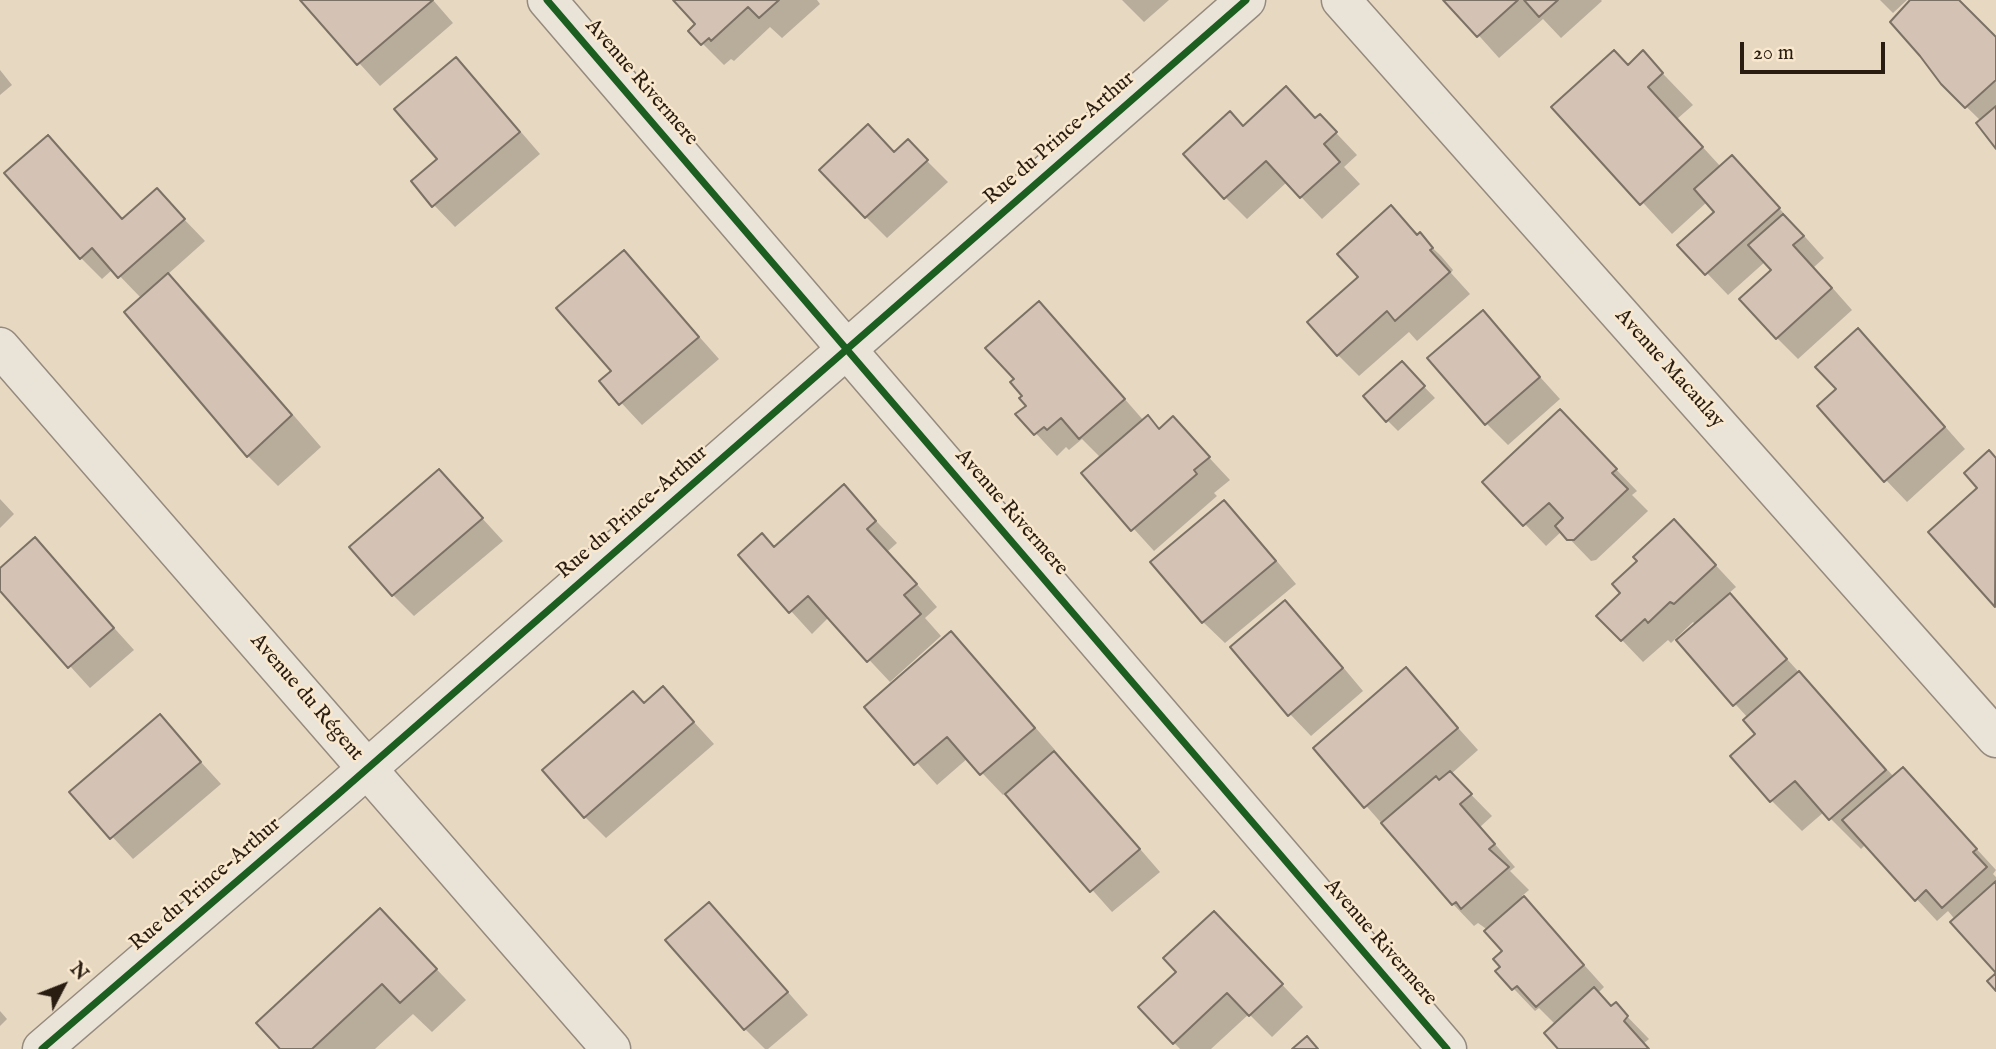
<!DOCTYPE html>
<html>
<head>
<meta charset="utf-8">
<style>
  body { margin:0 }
  #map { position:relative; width:1996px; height:1049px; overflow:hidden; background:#e7d8c2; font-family:"IM FELL English",serif }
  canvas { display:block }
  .north { position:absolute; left:28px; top:951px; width:70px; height:70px; -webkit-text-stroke:5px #f9e8ce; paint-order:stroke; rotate:48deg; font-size:19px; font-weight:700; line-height:28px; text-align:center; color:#291d12 }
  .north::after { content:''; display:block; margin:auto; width:24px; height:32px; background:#291d12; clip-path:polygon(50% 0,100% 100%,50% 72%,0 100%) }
  .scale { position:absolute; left:1740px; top:42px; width:145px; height:32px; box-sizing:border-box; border:4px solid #291d12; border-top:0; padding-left:9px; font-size:21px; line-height:24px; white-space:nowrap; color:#291d12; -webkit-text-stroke:5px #f9e8ce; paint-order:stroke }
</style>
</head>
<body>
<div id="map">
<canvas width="1996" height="1049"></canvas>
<div class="north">N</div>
<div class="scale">20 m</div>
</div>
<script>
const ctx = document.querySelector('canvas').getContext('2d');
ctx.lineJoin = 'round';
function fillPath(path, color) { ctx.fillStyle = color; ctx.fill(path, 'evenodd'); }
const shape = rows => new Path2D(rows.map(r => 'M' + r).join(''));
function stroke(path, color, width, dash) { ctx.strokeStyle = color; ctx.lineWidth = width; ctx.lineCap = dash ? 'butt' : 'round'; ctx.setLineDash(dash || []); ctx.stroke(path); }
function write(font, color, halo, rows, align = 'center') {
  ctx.font = font + ' "IM FELL English",serif'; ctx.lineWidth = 5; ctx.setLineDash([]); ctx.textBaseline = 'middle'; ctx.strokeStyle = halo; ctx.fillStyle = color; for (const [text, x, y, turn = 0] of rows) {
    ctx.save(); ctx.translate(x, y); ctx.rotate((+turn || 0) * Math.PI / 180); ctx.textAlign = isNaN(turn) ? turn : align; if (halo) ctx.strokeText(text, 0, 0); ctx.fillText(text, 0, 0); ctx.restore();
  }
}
const shadow = shape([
  [302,0,433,0,453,23,380,86],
  [676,0,817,0,820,4,782,38,770,27,734,61,731,59,724,65,690,31,698,24],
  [1122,0,1169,0,1144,22],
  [1447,0,1601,0,1602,1,1561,38,1543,19,1499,58],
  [1880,0,1907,0,1893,13],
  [1912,0,1959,0,1996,38,1996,147,1981,121,1942,83],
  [1643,53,1693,105,1677,119,1721,167,1753,179,1824,258,1814,267,1852,310,1798,359,1777,338,1774,270,1766,261,1728,295,1680,245,1716,212,1707,202,1672,234,1554,107,1628,67],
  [456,60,477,81,540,154,455,227,434,205],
  [0,70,12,85,0,95],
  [1320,116,1357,155,1344,167,1360,184,1322,219,1287,182,1247,219,1225,197,1243,127,1316,120],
  [48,137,123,221,157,191,205,241,167,275,199,306,321,447,278,486,248,456,142,299,113,269,102,279,81,258],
  [908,142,948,182,887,238,866,217,895,154],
  [1391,208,1441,256,1453,270,1451,273,1470,294,1417,341,1409,332,1359,376,1338,355,1360,278],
  [624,252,719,359,642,425,601,381,613,371],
  [1482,313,1560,399,1508,445,1486,423],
  [1060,325,1144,421,1148,418,1160,430,1173,419,1230,480,1214,493,1217,496,1154,551,1084,474,1101,458,1082,439,1069,450,1066,447,1057,456,1018,414,1028,406],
  [1879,352,1965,449,1907,502,1886,480,1838,389],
  [1402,364,1435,398,1398,431,1387,420],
  [1581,433,1637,491,1632,495,1648,511,1596,560,1591,561,1562,531,1546,546,1485,482],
  [1989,453,1996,460,1996,605,1930,532,1980,488],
  [439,471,503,541,414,616,393,595],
  [844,487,897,543,888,551,937,607,925,618,941,636,890,682,829,617,812,634,740,555,775,548],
  [0,499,14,514,0,528],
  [1224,503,1246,524,1296,584,1225,643,1203,622],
  [35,540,134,650,90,688,0,589,0,570],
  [1695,543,1736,587,1728,594,1894,777,1903,769,1996,870,1993,874,1996,877,1996,970,1948,911,1937,921,1866,844,1861,849,1824,812,1802,831,1772,801,1757,734,1748,718,1678,641,1696,625,1693,622,1671,643,1668,640,1643,662,1599,616],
  [1285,602,1306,623,1363,691,1311,736,1290,714],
  [951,634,972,655,1055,750,1053,752,1076,775,1160,872,1112,912,1006,793,1003,795,968,758,937,785,867,707],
  [1406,670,1478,750,1451,774,1492,816,1480,827,1515,867,1510,871,1529,890,1522,896,1604,987,1598,993,1612,1007,1615,1004,1649,1039,1644,1043,1649,1049,1561,1049,1555,1024,1539,1008,1535,1011,1497,971,1502,967,1504,952,1485,928,1478,923,1474,926,1453,904,1315,748],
  [663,688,714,744,606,838,585,817,644,705],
  [160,717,221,784,133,859,71,792],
  [709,904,730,926,808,1015,768,1049,765,1049,745,1029,668,940],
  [380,910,466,1000,432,1032,413,1014,375,1049,283,1049],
  [1236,935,1303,1007,1272,1037,1249,1014,1211,1049,1180,1049,1140,1007],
  [0,1011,7,1019,0,1026]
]);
const building = shape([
  [300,0,433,0,357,65,300,0],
  [673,0,779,0,759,18,748,7,711,41,709,38,701,45,688,31,695,24,673,0],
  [1443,0,1518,0,1477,37,1443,0],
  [1524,0,1558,0,1539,17,1524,0],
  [1910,0,1959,0,1996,37,1996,80,1965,108,1941,84,1920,56,1890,22,1910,0],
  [1614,50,1628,65,1643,50,1663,73,1648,87,1703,147,1640,205,1551,107,1614,50],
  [456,57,520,132,432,207,411,181,437,159,394,109,456,57],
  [1286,86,1315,118,1320,114,1337,132,1324,144,1340,162,1300,198,1266,161,1224,199,1183,154,1230,111,1243,126,1286,86],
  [1996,106,1996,149,1976,123,1996,106],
  [868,124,894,152,908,139,928,160,865,218,819,170,868,124],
  [48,135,122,219,157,188,185,219,118,278,92,248,80,259,4,173,48,135],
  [1732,155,1780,208,1705,275,1677,245,1714,212,1694,189,1732,155],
  [1391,205,1417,235,1420,232,1433,248,1430,250,1450,272,1395,321,1387,311,1337,356,1307,322,1358,277,1337,254,1391,205],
  [1783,214,1804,236,1793,245,1832,288,1776,339,1739,299,1771,270,1748,245,1783,214],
  [624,250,699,337,619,405,599,381,611,371,556,308,624,250],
  [168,273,292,415,247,457,124,312,168,273],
  [1039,301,1125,399,1079,439,1061,418,1047,430,1044,427,1034,435,1015,414,1026,406,1019,398,1022,396,1010,382,1014,379,985,348,1039,301],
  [1483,310,1540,377,1485,425,1427,358,1483,310],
  [1858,328,1945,427,1884,482,1817,406,1836,389,1815,367,1858,328],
  [1402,361,1425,386,1386,422,1363,396,1402,361],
  [1560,409,1617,469,1612,473,1628,489,1574,540,1567,540,1555,526,1563,518,1549,503,1523,526,1482,482,1560,409],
  [1148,415,1159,429,1173,416,1210,457,1194,470,1197,474,1131,531,1081,473,1148,415],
  [1989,450,1996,458,1995,607,1928,532,1977,488,1964,473,1989,450],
  [439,469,483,518,392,596,349,547,439,469],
  [844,484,876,521,867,529,917,584,904,595,921,614,867,662,808,596,789,613,738,555,762,533,774,547,844,484],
  [1224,500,1276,561,1202,623,1150,562,1224,500],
  [1674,519,1716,565,1674,604,1670,602,1648,623,1645,619,1621,641,1596,616,1620,593,1612,584,1637,561,1633,557,1674,519],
  [35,537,114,628,68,668,0,591,0,568,35,537],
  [1730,593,1787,659,1733,706,1676,640,1730,593],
  [1285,600,1343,668,1288,716,1230,647,1285,600],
  [951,631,1035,728,980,775,947,737,914,765,864,707,951,631],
  [1406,667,1458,728,1364,808,1313,748,1406,667],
  [1799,671,1886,770,1829,820,1795,781,1770,802,1730,756,1755,734,1743,720,1799,671],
  [663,686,694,722,584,818,542,770,633,691,644,703,663,686],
  [160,714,201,762,110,839,69,792,160,714],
  [1054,751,1140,849,1090,892,1005,794,1054,751],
  [1903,767,1977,849,1973,852,1987,867,1942,908,1926,890,1915,901,1842,820,1903,767],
  [1450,771,1472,794,1460,804,1495,844,1489,849,1509,867,1461,909,1456,902,1452,905,1381,823,1436,776,1439,780,1450,771],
  [1996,881,1996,991,1987,981,1996,973,1950,922,1996,881],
  [1524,896,1584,965,1536,1007,1517,986,1512,990,1495,971,1500,967,1493,959,1502,951,1484,931,1524,896],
  [709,902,788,992,744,1030,665,940,709,902],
  [380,908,437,969,400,1003,382,984,312,1049,280,1049,256,1023,380,908],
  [1214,911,1283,984,1249,1016,1227,993,1173,1044,1138,1007,1176,972,1163,958,1214,911],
  [1594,987,1611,1006,1616,1002,1628,1016,1624,1021,1649,1049,1558,1049,1544,1033,1594,987],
  [1307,1036,1318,1049,1292,1049,1307,1036]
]);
const minor = shape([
  [547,0,1447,1049],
  [1341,0,1996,738],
  [0,347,611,1049],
  [42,1049,336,796,1246,0]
]);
const cycleway = shape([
  [547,0,1447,1049],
  [42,1049,336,796,1246,0]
]);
const streetNames = [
  ["Avenue Rivermere",641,83,49],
  ["Rue du Prince-Arthur",1060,139,-41],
  ["Avenue Macaulay",1669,369,48],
  ["Rue du Prince-Arthur",633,513,-41],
  ["Avenue Rivermere",1011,513,49],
  ["Avenue du Régent",306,698,49],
  ["Rue du Prince-Arthur",206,885,-41],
  ["Avenue Rivermere",1380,943,49]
];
fillPath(shadow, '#0003');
fillPath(building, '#d4c3b4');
stroke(building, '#7b7165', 2);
stroke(minor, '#948a7d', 41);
stroke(minor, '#eae3d8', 38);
stroke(cycleway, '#1b5e20', 7);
write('21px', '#291d12', '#f9e8ce', streetNames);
</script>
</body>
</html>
